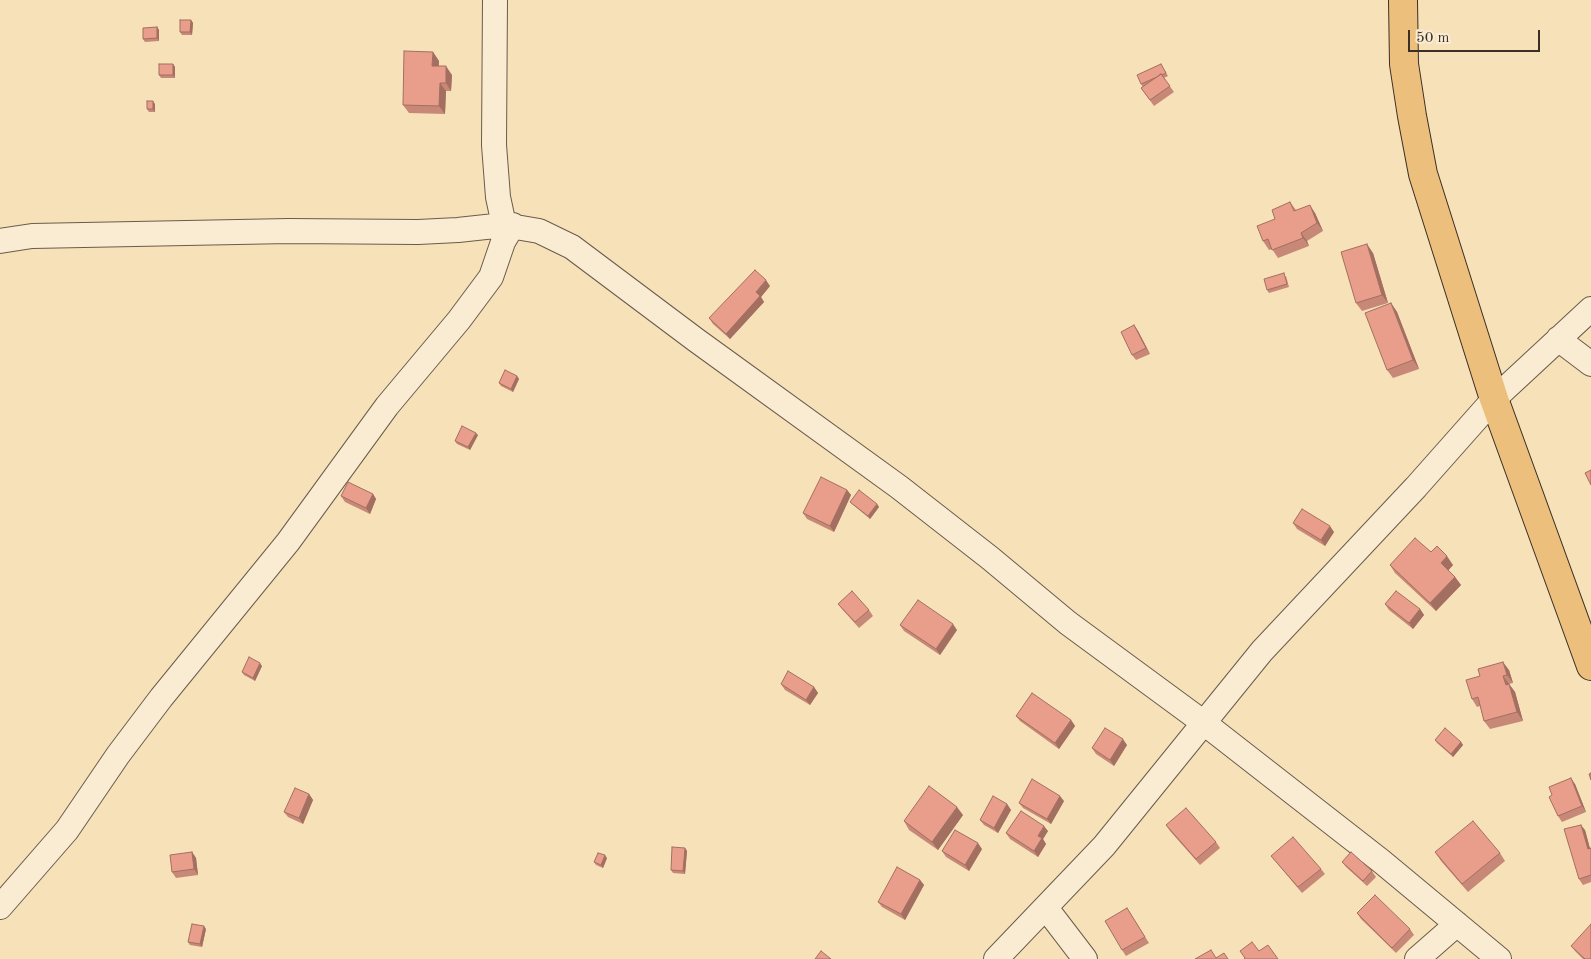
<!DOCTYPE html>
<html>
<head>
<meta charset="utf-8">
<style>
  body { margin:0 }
  #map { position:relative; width:1591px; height:959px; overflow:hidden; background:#f7e1b9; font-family:"Old Standard TT",serif }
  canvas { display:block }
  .scale { position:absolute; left:1408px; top:30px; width:132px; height:22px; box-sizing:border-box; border:2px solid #3b2f26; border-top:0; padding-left:6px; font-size:15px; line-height:18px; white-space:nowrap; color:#3b2f26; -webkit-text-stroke:4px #faecd2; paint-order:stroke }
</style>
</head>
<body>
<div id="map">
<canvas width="1591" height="959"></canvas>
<div class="scale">50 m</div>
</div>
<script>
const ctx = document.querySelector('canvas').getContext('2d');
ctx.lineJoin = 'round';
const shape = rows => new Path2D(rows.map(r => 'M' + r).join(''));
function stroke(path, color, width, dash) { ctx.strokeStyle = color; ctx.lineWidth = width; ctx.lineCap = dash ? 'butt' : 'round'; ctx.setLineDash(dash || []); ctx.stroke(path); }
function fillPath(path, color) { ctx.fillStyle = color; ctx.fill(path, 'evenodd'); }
const minor = shape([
  [495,0,494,145,498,197,504,225,539,231,572,247,696,340,899,487,990,558,1068,623,1204,723,1381,861,1499,959],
  [0,241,32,236,289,231,418,232,458,230,504,225],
  [1558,339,1591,364],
  [0,907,67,830,118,755,161,698,288,542,387,406,459,320,491,277,503,242,513,225],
  [1046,908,1085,959],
  [996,959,1104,846,1262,651,1416,487,1494,399,1591,309],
  [1417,959,1457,924]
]);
const major = shape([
  [1403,0,1404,64,1412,116,1423,174,1494,399,1591,666]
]);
const wall = shape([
  [191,20,193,23,192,35,182,35,180,32],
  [157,27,159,30,159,41,145,42,143,39],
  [433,52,439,61,439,66,452,75,451,91,446,91,445,114,409,113,403,105],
  [173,64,175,67,175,78,161,78,159,75],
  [1161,64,1168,76,1164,78,1174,92,1154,106,1141,88,1143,87,1141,84],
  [155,104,155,112,149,112,147,109],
  [1290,202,1296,210,1315,213,1323,231,1307,241,1309,246,1278,258,1272,249,1269,250,1263,241,1275,219],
  [1373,253,1388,303,1362,311,1356,303],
  [1286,276,1289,287,1269,293,1267,290],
  [770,286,761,297,764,302,730,339,713,324,709,318],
  [1391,303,1397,312,1419,369,1393,378,1387,370],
  [1134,325,1138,331,1150,354,1136,360,1132,355],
  [517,376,519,379,513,392,501,386,499,383],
  [478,435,470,450,457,444,455,441],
  [847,490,851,495,834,532,807,519,803,513],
  [373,494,376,499,370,514,345,502,341,496],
  [850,502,877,504,879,507,870,519,852,504],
  [1293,523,1334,532,1325,546,1297,529],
  [1431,552,1453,565,1448,570,1455,577,1461,585,1436,611,1395,573,1390,565],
  [838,604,869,610,873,616,859,628,842,609],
  [1385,604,1420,609,1424,615,1413,629,1389,610],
  [900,625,957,630,940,655,904,631],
  [262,666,255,681,244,675,242,672],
  [1509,670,1513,683,1509,684,1515,692,1523,721,1490,729,1484,721,1480,706,1477,707,1472,699,1480,676],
  [781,684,814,687,818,693,810,705,785,690],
  [1016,716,1071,720,1075,726,1059,749,1020,721],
  [1435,740,1461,742,1463,745,1453,757,1437,743],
  [1127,745,1114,766,1096,754,1092,748],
  [1575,784,1586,812,1562,822,1558,816,1552,795],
  [309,794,313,800,303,824,288,817,284,812],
  [1064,801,1051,824,1023,808,1019,803],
  [1007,804,1011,810,998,833,984,825,980,820],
  [963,815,938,850,909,830,904,821],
  [1166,825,1216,842,1220,848,1200,865,1170,831],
  [1585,830,1590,849,1591,848,1591,882,1583,885,1579,879],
  [1048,831,1043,839,1046,844,1038,857,1010,839,1006,833],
  [685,848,687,851,685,874,673,873,671,870],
  [982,849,969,871,946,857,942,851],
  [192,852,196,858,198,875,176,878,172,872],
  [1435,852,1500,853,1505,861,1468,892,1441,861],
  [1271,856,1321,869,1325,874,1302,893],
  [607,858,603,868,596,865,594,862],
  [1342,862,1372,871,1376,877,1367,886,1346,867],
  [920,880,924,885,905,920,882,907,878,902],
  [1127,908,1149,943,1126,956,1122,950],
  [1357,913,1410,929,1414,935,1396,953,1361,919],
  [206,929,202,947,190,945,188,942],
  [1571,946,1591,959,1583,959,1575,951]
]);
const shadedWall = shape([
  [191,20,193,23,192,35,190,32],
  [157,27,159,30,159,41,157,38],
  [433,52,439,61,438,74,432,66],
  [173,64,175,67,175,78,173,75],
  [446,66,452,75,451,91,446,83],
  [440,83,446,91,445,114,439,106],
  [153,101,155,104,155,112,153,109],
  [1310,205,1315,213,1323,231,1317,223],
  [1301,233,1307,241,1309,246,1303,238],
  [1367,244,1373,253,1388,303,1382,295],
  [766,280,770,286,761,297,764,302,730,339,726,334,756,292],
  [1391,303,1397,312,1419,369,1413,360],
  [1134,325,1138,331,1150,354,1146,348],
  [517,376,519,379,513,392,511,389],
  [476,433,478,435,470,450,468,447],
  [847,490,851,495,834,532,830,526],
  [373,494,376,499,370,514,366,508],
  [877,504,879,507,870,519,868,516],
  [1330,526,1334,532,1325,546,1321,540],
  [1447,556,1453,565,1447,572,1441,563],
  [1455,577,1461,585,1436,611,1430,603],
  [1420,609,1424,615,1413,629,1409,623],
  [953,624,957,630,940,655,936,649],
  [1503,662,1509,670,1513,683,1507,675],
  [260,663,262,666,255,681,253,678],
  [1503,676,1509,684,1506,685],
  [1509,684,1515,692,1523,721,1517,712],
  [814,687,818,693,810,705,806,700],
  [1071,720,1075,726,1059,749,1055,743],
  [1123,739,1127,745,1114,766,1110,760],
  [1461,742,1463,745,1453,757,1451,754],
  [1571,778,1575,784,1586,812,1582,806],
  [309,794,313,800,303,824,299,818],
  [1060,796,1064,801,1051,824,1047,819],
  [1007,804,1011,810,998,833,994,828],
  [957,807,963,815,938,850,932,842],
  [1581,825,1585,830,1591,852,1588,849],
  [1044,826,1048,831,1043,839,1046,844,1038,857,1034,851,1038,836],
  [978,843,982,849,969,871,965,865],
  [685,848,687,851,685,874,683,871],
  [192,852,196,858,198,875,194,869],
  [605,855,607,858,603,868,601,865],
  [920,880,924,885,905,920,901,914],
  [204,926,206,929,202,947,200,944]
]);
const building = shape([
  [180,20,191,20,190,32,180,32,180,20],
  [157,27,157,38,143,39,143,28,157,27],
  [404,51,433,52,432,66,446,66,446,83,440,83,439,106,403,105,404,51],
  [159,64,173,64,173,75,159,75,159,64],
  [1161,64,1166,73,1162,75,1161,74,1157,77,1141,84,1137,75,1161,64],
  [1161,74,1170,86,1150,100,1141,88,1161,74],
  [147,101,153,101,153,109,147,109,147,101],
  [1290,202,1294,211,1310,205,1317,223,1301,233,1303,238,1272,250,1268,239,1263,241,1257,226,1275,219,1272,210,1290,202],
  [1367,244,1382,295,1356,303,1341,252,1367,244],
  [755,270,766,280,756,292,760,296,726,334,709,318,755,270],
  [1284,273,1287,284,1267,290,1264,279,1284,273],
  [1391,303,1413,360,1387,370,1365,313,1391,303],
  [1134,325,1146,348,1132,355,1121,332,1134,325],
  [505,370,517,376,511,389,499,383,505,370],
  [462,426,476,433,468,447,455,441,462,426],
  [1591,470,1591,485,1585,473,1591,470],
  [821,477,847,490,830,526,803,513,821,477],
  [348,482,373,494,366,508,341,496,348,482],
  [859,490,877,504,868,516,850,502,859,490],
  [1302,509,1330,526,1321,540,1293,523,1302,509],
  [1415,538,1431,552,1437,546,1447,556,1441,563,1455,577,1430,603,1390,565,1415,538],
  [852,591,869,610,855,622,838,604,852,591],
  [1396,591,1420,609,1409,623,1385,604,1396,591],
  [918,600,953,624,936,649,900,625,918,600],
  [249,657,260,663,253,678,242,672,249,657],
  [1503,662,1507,675,1503,676,1506,685,1509,684,1517,712,1484,721,1478,697,1472,699,1466,680,1480,676,1478,669,1503,662],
  [788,671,814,687,806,700,781,684,788,671],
  [1032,693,1071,720,1055,743,1016,716,1032,693],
  [1105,728,1123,739,1110,760,1092,748,1105,728],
  [1445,728,1461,742,1451,754,1435,740,1445,728],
  [1591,773,1591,780,1589,774,1591,773],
  [1571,778,1582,806,1558,816,1549,797,1552,795,1549,787,1571,778],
  [1032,779,1060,796,1047,819,1019,803,1032,779],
  [929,786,957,807,932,842,904,821,929,786],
  [295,788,309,794,299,818,284,812,295,788],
  [993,796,1007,804,994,828,980,820,993,796],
  [1186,808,1216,842,1196,859,1166,825,1186,808],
  [1021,811,1044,826,1038,836,1042,838,1034,851,1006,833,1021,811],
  [1473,821,1500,853,1462,884,1435,852,1473,821],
  [1581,825,1588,849,1591,848,1591,875,1579,879,1564,829,1581,825],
  [955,830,978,843,965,865,942,851,955,830],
  [1293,837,1321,869,1298,887,1271,856,1293,837],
  [672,847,685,848,683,871,671,870,672,847],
  [192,852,194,869,172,872,170,855,192,852],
  [1351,852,1372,871,1363,881,1342,862,1351,852],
  [598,853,605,855,601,865,594,862,598,853],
  [897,867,920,880,901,914,878,902,897,867],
  [1375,895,1410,929,1392,948,1357,913,1375,895],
  [1127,908,1145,937,1122,950,1105,921,1127,908],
  [192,924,204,926,200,944,188,942,192,924],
  [1591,924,1591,959,1585,959,1571,946,1591,924],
  [1252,942,1259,951,1268,945,1278,959,1244,959,1245,958,1240,951,1252,942],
  [1211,950,1216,958,1224,953,1228,959,1195,959,1211,950],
  [821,951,831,959,815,959,821,951]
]);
stroke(minor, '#6a5c4b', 26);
stroke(major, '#3b2f26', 30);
stroke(minor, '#faecd2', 24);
stroke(major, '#ecc07c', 28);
fillPath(wall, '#c88878');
fillPath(shadedWall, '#a26f61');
fillPath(building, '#e89e8b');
stroke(building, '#a26f61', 1);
</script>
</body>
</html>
